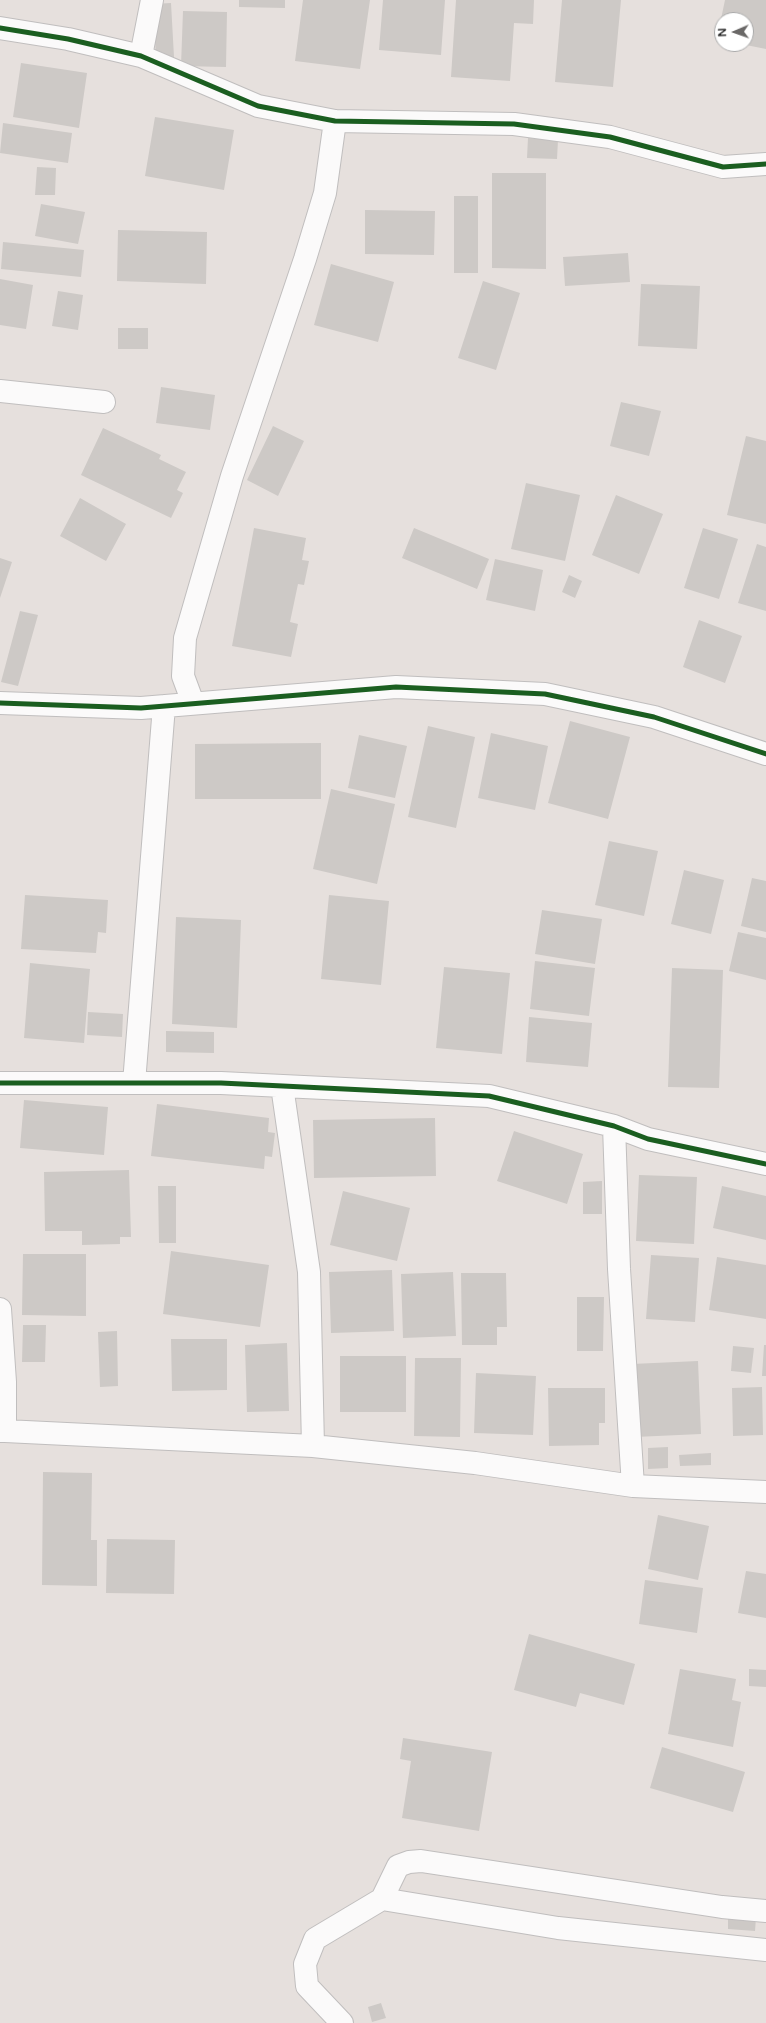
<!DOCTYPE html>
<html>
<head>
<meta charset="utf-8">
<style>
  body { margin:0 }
  #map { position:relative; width:766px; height:2023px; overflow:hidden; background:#e6e0dd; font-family:"Varela Round",sans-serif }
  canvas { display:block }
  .north { position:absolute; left:714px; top:12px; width:40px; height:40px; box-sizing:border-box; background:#fff; border:1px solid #a9a9a9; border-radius:50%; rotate:268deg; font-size:11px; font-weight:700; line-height:16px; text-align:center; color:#282828 }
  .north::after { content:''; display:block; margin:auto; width:14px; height:18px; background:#6a6867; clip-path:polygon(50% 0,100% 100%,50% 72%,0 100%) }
</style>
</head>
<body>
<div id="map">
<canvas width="766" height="2023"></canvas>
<div class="north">N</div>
</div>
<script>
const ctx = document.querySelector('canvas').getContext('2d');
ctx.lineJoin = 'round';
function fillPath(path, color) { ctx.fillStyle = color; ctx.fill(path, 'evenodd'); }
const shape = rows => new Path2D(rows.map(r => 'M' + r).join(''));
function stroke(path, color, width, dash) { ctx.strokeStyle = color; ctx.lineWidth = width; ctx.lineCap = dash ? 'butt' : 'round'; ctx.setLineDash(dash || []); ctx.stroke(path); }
const building = shape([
  [239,0,285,0,285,8,239,7],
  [303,0,370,0,360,69,295,61],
  [383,0,445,0,441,55,379,50],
  [456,0,534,0,533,24,514,23,510,81,451,77],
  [562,0,621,0,613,87,555,82],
  [725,0,766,0,766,49,746,45,746,20,722,20,722,39,717,38],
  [171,3,174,57,156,58,153,4],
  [183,11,227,12,226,67,181,66],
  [21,63,87,73,79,128,13,117],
  [155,117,234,130,224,190,145,176],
  [3,123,72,133,68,163,0,153],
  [528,138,558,140,557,159,527,158],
  [37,167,56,168,55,195,35,195],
  [492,173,546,173,546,269,492,268],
  [454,196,478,196,478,273,454,273],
  [41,204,85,212,78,244,35,236],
  [365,210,435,211,434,255,365,254],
  [118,230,207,232,206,284,117,281],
  [3,242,84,250,81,277,1,269],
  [628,253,630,282,565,286,563,257],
  [331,264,394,282,378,342,314,325],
  [0,279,33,285,26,329,0,325],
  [483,281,520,293,496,370,458,358],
  [641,284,700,286,697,349,638,346],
  [58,291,83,295,78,330,52,326],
  [118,328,148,328,148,349,118,349],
  [161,387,215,395,210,430,156,423],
  [621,402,661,411,649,456,610,446],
  [273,426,304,441,278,496,247,480],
  [103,428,161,455,159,459,186,472,177,490,183,493,171,518,81,475],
  [746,436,766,441,766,524,727,515],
  [526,483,580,495,565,561,511,549],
  [616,495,663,514,639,574,592,555],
  [80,498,126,524,106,561,60,536],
  [254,528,306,538,302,560,309,561,304,585,298,584,290,622,298,624,291,657,232,646],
  [414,528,489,559,477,589,402,558],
  [703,528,738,539,719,599,684,588],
  [757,544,766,547,766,611,738,603],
  [0,558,12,562,0,598],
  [495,559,543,570,535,611,486,600],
  [569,575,582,581,575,598,562,592],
  [20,611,38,615,18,686,1,682],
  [699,620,742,636,725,683,683,667],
  [570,721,630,737,608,819,548,803],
  [428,726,475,737,456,828,408,817],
  [491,733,548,746,535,810,478,798],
  [359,735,407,746,395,798,348,788],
  [321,743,321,799,195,799,195,744],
  [331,789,395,804,377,884,313,869],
  [609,841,658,851,644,916,595,905],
  [684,870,724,880,711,934,671,924],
  [752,878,766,881,766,932,741,926],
  [25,895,108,900,106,933,98,932,96,953,21,949],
  [329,895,389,901,381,985,321,979],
  [542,910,602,919,595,964,535,954],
  [176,917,241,920,237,1028,172,1024],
  [738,932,766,938,766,980,729,971],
  [535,961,595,968,589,1016,530,1009],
  [30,963,90,969,84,1043,24,1038],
  [444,967,510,973,502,1054,436,1048],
  [672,968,723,970,719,1088,668,1087],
  [88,1012,123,1014,122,1037,87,1035],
  [529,1017,592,1023,588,1067,526,1062],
  [166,1031,214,1032,214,1053,166,1052],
  [24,1100,108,1107,104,1155,20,1148],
  [157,1104,269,1118,268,1132,275,1133,272,1157,265,1156,264,1169,151,1156],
  [435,1118,436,1176,314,1178,313,1120],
  [514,1131,583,1154,567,1204,497,1181],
  [129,1170,131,1237,120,1237,120,1244,82,1245,82,1231,45,1231,44,1172],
  [639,1175,697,1177,694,1244,636,1241],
  [602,1181,602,1214,583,1214,583,1182],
  [158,1186,176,1186,176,1243,159,1243],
  [722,1186,766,1196,766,1240,713,1228],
  [343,1191,410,1208,397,1261,330,1245],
  [171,1251,269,1265,260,1327,163,1314],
  [23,1254,86,1254,86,1316,22,1315],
  [651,1255,699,1258,695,1322,646,1319],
  [717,1257,766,1265,766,1319,709,1310],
  [392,1270,394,1331,331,1333,329,1272],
  [453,1272,456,1336,403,1338,401,1274],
  [461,1273,506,1273,507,1327,497,1327,497,1345,462,1345],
  [577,1297,604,1297,603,1351,577,1351],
  [23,1325,46,1325,45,1362,22,1362],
  [117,1331,118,1386,100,1387,98,1332],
  [171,1339,227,1339,227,1390,172,1391],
  [287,1343,289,1411,247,1412,245,1345],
  [764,1345,766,1345,766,1376,762,1376],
  [733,1346,754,1348,751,1373,731,1371],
  [340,1356,406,1356,406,1412,340,1412],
  [415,1358,461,1358,460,1437,414,1436],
  [698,1361,701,1434,635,1437,632,1364],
  [476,1373,536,1376,533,1435,474,1433],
  [762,1387,763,1435,733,1436,732,1388],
  [548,1388,605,1388,605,1423,599,1423,599,1445,549,1446],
  [668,1447,668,1468,648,1469,648,1448],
  [711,1453,711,1465,680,1466,679,1455],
  [43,1472,92,1473,91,1540,97,1540,97,1586,42,1585],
  [658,1515,709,1526,698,1580,648,1569],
  [107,1539,175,1540,174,1594,106,1593],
  [746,1571,766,1574,766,1618,738,1613],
  [645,1580,703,1588,697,1633,639,1624],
  [529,1634,635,1664,624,1705,580,1693,576,1707,514,1690],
  [680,1669,736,1679,732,1700,741,1702,733,1747,668,1734],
  [749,1669,766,1670,766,1687,749,1686],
  [403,1738,492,1752,479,1831,402,1818,411,1761,400,1759],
  [662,1747,745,1772,733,1812,650,1788],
  [728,1916,756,1918,755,1931,728,1929],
  [381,2003,386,2018,372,2022,368,2007]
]);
const street = shape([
  [0,28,68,39,141,56,258,106,335,121,514,124,610,137,723,167,766,164],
  [141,56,152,0],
  [0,391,104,402],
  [0,703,141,708,396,687,545,694,654,717,766,754],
  [193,703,183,676,185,638,232,476,305,259,325,193,335,121],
  [0,1083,221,1083,489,1096,614,1126,648,1139,766,1164],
  [134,1083,164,706],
  [282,1086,309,1272,313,1446],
  [614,1126,619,1269,633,1486],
  [0,1309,5,1382,5,1431,0,1431],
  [5,1431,313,1446,475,1463,633,1486,766,1492],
  [382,1899,398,1866,409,1862,421,1861,722,1907,766,1911],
  [342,2023,307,1986,305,1964,315,1939,382,1899,558,1928,766,1950]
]);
const cycleway = shape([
  [0,28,68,39,141,56,258,106,335,121,514,124,610,137,723,167,766,164],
  [0,703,141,708,396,687,545,694,654,717,766,754],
  [0,1083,221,1083,489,1096,614,1126,648,1139,766,1164]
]);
fillPath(building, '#cdc9c6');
stroke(street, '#c0bebe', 24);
stroke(street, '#fbfafa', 22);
stroke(cycleway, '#1b5e20', 5);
</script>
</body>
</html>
